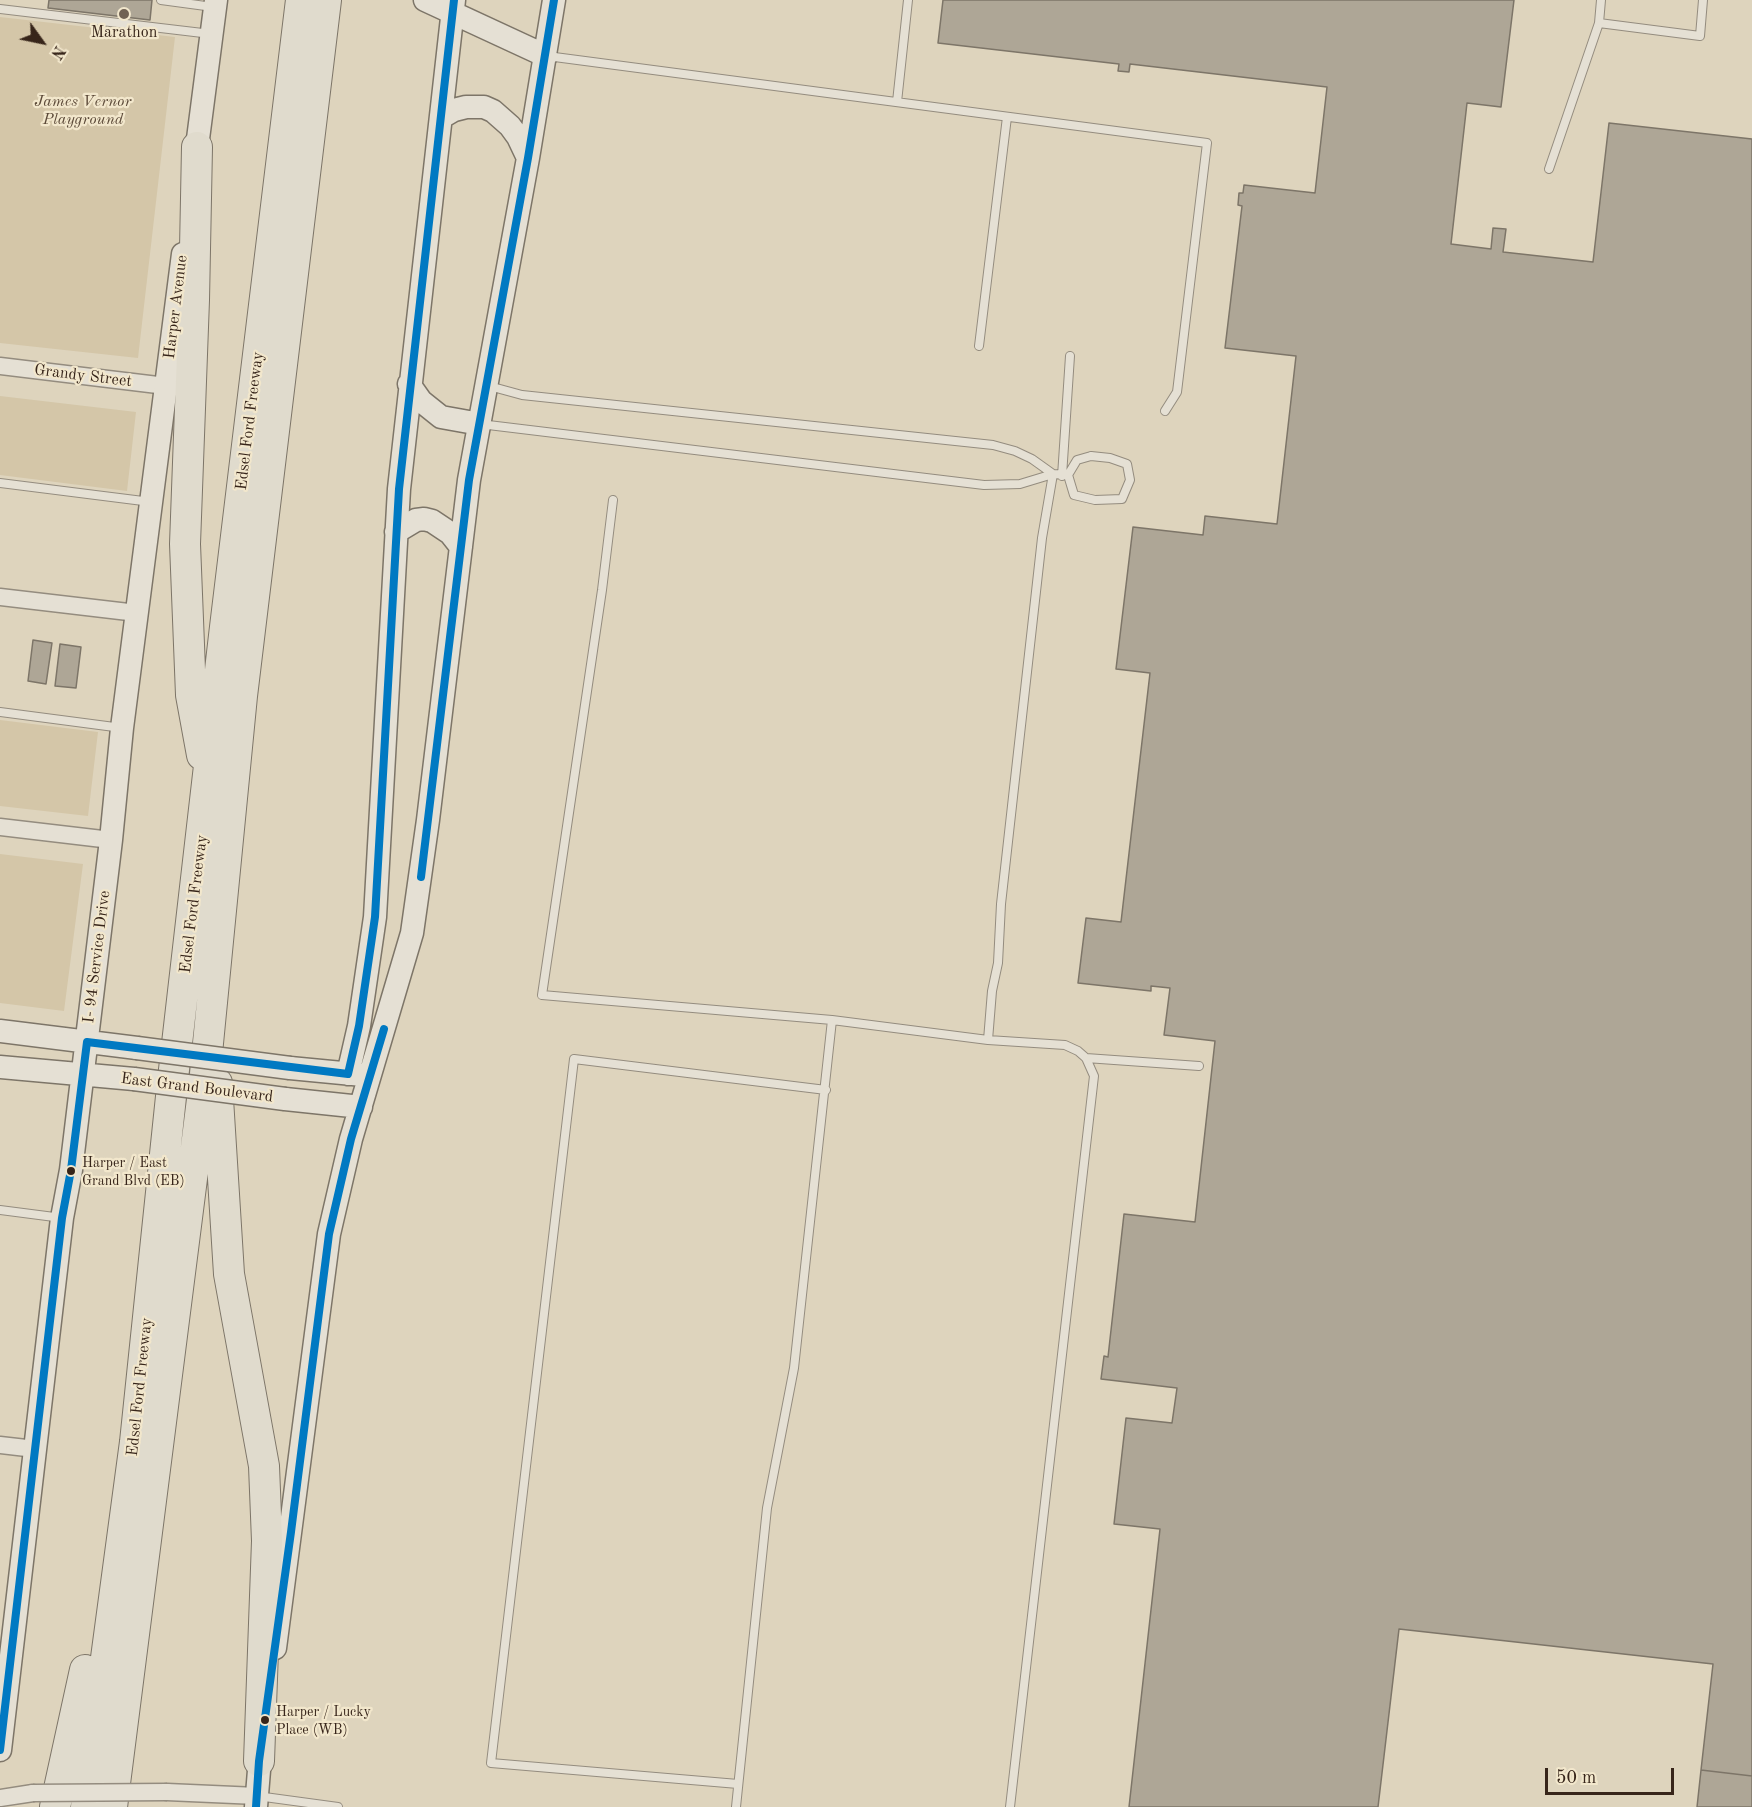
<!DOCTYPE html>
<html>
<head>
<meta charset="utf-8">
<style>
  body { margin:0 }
  #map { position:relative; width:1752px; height:1807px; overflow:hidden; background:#ded4bd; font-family:"Old Standard TT",serif }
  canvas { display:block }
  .north { position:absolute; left:12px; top:12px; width:60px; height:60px; -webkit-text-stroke:4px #f2e7cc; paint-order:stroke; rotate:123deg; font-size:16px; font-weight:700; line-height:24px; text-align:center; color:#37251a }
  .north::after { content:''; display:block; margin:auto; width:21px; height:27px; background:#37251a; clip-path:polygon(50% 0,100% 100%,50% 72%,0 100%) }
  .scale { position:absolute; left:1545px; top:1768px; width:129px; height:27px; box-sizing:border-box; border:3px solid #37251a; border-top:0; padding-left:8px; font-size:18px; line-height:21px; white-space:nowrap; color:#37251a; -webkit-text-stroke:4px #f2e7cc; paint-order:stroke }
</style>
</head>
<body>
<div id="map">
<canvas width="1752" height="1807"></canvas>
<div class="north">N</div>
<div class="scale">50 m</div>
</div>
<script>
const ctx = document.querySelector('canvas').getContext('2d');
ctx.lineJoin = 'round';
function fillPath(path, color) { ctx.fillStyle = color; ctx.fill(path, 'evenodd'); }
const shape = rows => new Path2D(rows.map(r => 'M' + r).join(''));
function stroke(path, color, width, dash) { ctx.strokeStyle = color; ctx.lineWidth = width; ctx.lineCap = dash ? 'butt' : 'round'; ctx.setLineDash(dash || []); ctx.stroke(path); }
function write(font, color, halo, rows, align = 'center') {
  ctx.font = font + ' "Old Standard TT",serif'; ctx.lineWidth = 4.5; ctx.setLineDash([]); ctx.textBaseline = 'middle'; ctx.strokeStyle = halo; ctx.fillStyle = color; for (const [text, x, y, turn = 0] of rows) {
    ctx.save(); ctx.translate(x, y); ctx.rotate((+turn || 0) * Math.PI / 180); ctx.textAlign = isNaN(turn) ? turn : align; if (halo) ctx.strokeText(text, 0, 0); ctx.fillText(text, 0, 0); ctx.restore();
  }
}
const green = shape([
  [0,17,175,37,138,358,0,343],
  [0,396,136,412,127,491,0,475],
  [0,720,98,732,88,816,0,806],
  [0,854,83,864,64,1011,0,1003]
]);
const building = shape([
  [49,0,152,0,150,20,48,8,49,0],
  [943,0,1514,0,1501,107,1467,103,1451,244,1491,249,1493,228,1506,229,1503,252,1593,262,1609,123,1752,139,1752,1776,1701,1770,1713,1664,1399,1629,1378,1807,1129,1807,1160,1529,1114,1524,1126,1418,1172,1423,1177,1388,1101,1379,1104,1356,1108,1357,1124,1214,1195,1222,1215,1041,1164,1035,1170,988,1151,986,1151,991,1078,983,1086,918,1121,922,1150,673,1116,669,1133,527,1203,535,1205,516,1277,524,1296,356,1225,348,1242,206,1238,205,1239,193,1243,193,1244,185,1315,193,1327,87,1130,64,1129,72,1118,71,1119,64,938,43,943,0],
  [33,640,52,643,46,684,28,681,33,640],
  [60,644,81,647,76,688,55,686,60,644],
  [1701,1770,1752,1776,1752,1807,1697,1807,1701,1770]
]);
const lane = shape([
  [161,0,213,7],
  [0,9,211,34],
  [1599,23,1700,36,1703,0],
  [547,56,1207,143,1177,392,1165,411],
  [897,102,908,0],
  [1549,169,1599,23,1601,0],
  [979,346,1007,117],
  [489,386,522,395,993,445,1015,451,1032,459,1053,474],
  [480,424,984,485,1020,484,1053,474],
  [1091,456,1110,458,1127,464,1130,480,1122,499,1095,500,1074,495,1068,475,1077,460,1091,456],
  [1062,476,1070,356],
  [0,483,151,502],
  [613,500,602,590,542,995,832,1020],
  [0,712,122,728],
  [1086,1058,1199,1066],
  [0,1210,62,1218],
  [738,1784,491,1763,574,1059,826,1090],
  [257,1796,338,1807],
  [736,1807,767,1508,794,1368,832,1020,988,1040],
  [1010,1807,1094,1076,1086,1058,1078,1051,1065,1045,988,1040,992,991,998,963,1001,904,1042,538,1053,474,1068,475]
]);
const street = shape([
  [0,366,166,386],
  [0,597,137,613],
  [0,827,111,840],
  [0,1445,35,1449],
  [167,1792,257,1796],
  [0,1798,33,1793]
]);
const secondary = shape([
  [425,0,546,56],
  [442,117,454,110,466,107,484,107,493,111,510,126,518,137,528,158],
  [195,162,216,0],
  [409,384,421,401,441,417,480,424],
  [396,532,416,520,424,519,432,521,450,533,461,547],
  [0,1031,137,1048],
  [0,1067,134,1079],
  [290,1068,363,1075],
  [348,1074,359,1026,375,917,399,489,454,0],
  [285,1099,361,1107],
  [275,1648,329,1234,351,1139,412,933,428,820,469,480,528,158,554,0],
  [0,1750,62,1218,71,1170,111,840,122,728,183,254],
  [256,1807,261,1746]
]);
const highway = shape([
  [197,147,194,300,185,544,191,695,202,755],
  [217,1083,229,1274,264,1466,267,1541,259,1761],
  [55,1807,85,1670],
  [86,1807,135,1442,172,1087,225,627,301,0],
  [112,1807,204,1084,242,696,326,0]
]);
const streetBridge = shape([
  [33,1793,167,1792]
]);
const secondaryBridge = shape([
  [137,1048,290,1068],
  [134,1079,285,1099]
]);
const bus1 = shape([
  [421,877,469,480,528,158,554,0],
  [0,1750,62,1218,71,1170,87,1042,348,1074,359,1026,375,917,399,489,454,0],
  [256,1807,259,1761,291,1532,329,1234,351,1139,384,1029]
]);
const markers = [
  [124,14,6,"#716253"],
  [71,1171,5,"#37251a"],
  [265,1720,5,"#37251a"]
];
const busNames = [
  ["Harper / East",82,1163],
  ["Grand Blvd (EB)",82,1181],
  ["Harper / Lucky",276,1712],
  ["Place (WB)",276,1730]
];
const poiNames = [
  ["Marathon",124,33]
];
const parkNames = [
  ["James Vernor",83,102],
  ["Playground",83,120]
];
const streetNames = [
  ["Harper Avenue",176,307,-83],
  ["Grandy Street",83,376,7],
  ["Edsel Ford Freeway",250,421,-83],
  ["Edsel Ford Freeway",194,904,-83],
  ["I- 94 Service Drive",97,957,-83],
  ["East Grand Boulevard",197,1088,7],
  ["Edsel Ford Freeway",140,1387,-84]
];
fillPath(green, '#d4c6a8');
fillPath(building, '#aea696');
stroke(building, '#7d7568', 1.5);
stroke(lane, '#948c7f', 10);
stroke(street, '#948c7f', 19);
stroke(secondary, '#7d7568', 25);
stroke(highway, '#7d7568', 32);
stroke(lane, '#e5e0d4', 8);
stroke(street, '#e5e0d4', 16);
stroke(secondary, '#e5e0d4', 22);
stroke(highway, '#e0dbcd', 30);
stroke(streetBridge, '#948c7f', 19, []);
stroke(secondaryBridge, '#7d7568', 25, []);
stroke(streetBridge, '#e5e0d4', 16);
stroke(secondaryBridge, '#e5e0d4', 22);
stroke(bus1, '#0079c2', 8);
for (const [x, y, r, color] of markers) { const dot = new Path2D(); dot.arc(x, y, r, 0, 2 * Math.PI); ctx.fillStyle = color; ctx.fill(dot); stroke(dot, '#f2e7cc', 2); }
write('14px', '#37251a', '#f2e7cc', busNames, 'left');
write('16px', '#37251a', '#f2e7cc', poiNames);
write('italic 16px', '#5c4a39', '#f2e7cc', parkNames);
write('16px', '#37251a', '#f2e7cc', streetNames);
</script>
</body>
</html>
